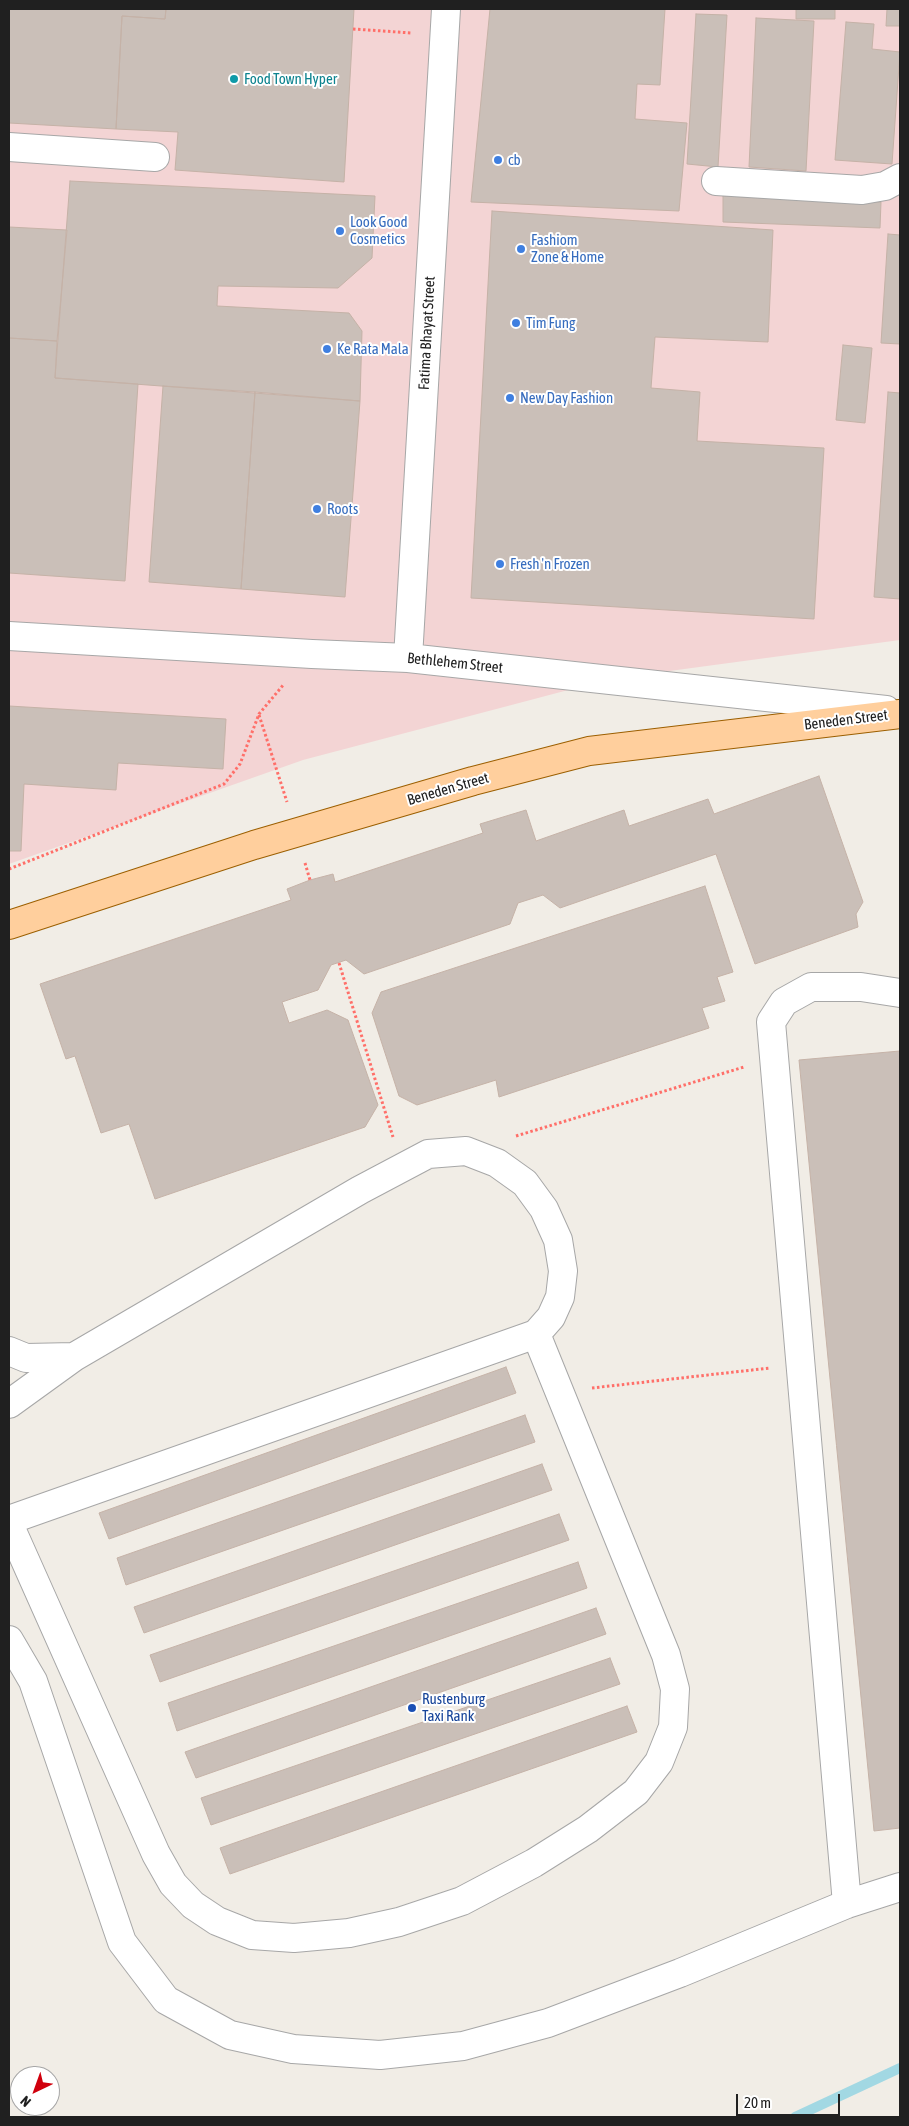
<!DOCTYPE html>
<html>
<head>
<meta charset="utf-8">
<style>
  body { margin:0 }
  #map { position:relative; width:909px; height:2126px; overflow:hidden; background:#f1ede6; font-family:"Asap Condensed",sans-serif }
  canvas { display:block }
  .frame { position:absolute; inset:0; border:10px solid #202020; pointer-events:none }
  .north { position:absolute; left:10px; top:2066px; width:50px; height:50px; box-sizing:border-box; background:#fff; border:1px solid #a6a6a6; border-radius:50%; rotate:222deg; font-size:14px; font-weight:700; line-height:20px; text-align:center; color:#202020 }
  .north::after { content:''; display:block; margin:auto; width:18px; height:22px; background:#d0000d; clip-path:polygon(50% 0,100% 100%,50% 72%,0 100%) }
  .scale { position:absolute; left:736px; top:2094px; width:104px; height:22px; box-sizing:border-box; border:2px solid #202020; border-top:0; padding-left:6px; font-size:15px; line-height:18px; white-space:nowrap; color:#202020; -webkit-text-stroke:4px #fff; paint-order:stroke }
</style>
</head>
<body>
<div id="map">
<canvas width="909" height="2126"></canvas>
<div class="frame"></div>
<div class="north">N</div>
<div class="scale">20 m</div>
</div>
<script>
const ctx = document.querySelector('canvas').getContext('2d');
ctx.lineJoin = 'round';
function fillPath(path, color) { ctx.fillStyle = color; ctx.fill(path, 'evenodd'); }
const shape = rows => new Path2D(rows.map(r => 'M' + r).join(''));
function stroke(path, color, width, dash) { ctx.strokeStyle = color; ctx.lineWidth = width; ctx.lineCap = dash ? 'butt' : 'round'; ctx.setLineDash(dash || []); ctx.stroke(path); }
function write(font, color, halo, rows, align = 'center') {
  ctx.font = font + ' "Asap Condensed",sans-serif'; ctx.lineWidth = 4; ctx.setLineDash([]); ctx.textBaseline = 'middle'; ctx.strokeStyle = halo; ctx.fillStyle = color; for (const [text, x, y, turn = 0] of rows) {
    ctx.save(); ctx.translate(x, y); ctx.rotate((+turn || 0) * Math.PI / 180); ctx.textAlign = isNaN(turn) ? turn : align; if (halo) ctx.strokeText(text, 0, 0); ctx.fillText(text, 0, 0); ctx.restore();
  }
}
const commercial = shape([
  [9,9,900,9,900,640,610,679,303,760,9,864]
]);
const stream = shape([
  [795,2117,900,2068]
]);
const building = shape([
  [9,9,166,9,165,19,122,16,116,129,9,123,9,9],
  [166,9,354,9,344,182,175,170,178,132,116,129,122,16,165,19,166,9],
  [490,9,665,9,660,85,637,84,635,119,687,123,679,211,471,202,490,9],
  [796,9,835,9,835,19,796,19,796,9],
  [887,9,900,9,900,26,886,26,887,9],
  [696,14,727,15,718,167,687,164,696,14],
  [756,18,814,21,806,171,749,167,756,18],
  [846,22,874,24,872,49,900,52,892,164,835,160,846,22],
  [70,181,375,196,372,258,338,288,218,286,217,306,349,313,362,331,360,401,55,378,70,181],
  [723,196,881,202,880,228,723,222,723,196],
  [492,211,773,230,768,342,655,337,651,388,700,392,697,441,824,448,814,619,471,598,492,211],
  [9,227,67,230,57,341,9,338,9,227],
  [888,234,900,235,900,344,881,343,888,234],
  [9,338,57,341,55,378,138,384,125,581,9,573,9,338],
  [843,345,872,348,865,423,836,420,843,345],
  [163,386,255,392,241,589,149,582,163,386],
  [255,392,360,401,345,597,241,589,255,392],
  [888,392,900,393,900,599,874,597,888,392],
  [9,706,226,719,223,769,118,763,116,790,24,784,21,851,9,851,9,706],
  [819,776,863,902,856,914,858,927,755,964,716,854,560,908,543,895,518,903,510,924,364,974,346,960,331,965,318,990,282,1002,289,1023,327,1010,348,1020,378,1105,365,1127,155,1199,129,1124,101,1133,75,1056,66,1059,40,984,291,900,287,889,310,880,333,874,335,882,483,833,480,824,526,810,536,841,624,810,629,826,708,799,714,814,819,776],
  [705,886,733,972,717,977,725,1001,702,1008,709,1028,499,1097,496,1080,417,1105,399,1096,372,1013,381,992,705,886],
  [900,1051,900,1828,874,1831,799,1060,900,1051],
  [506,1367,516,1393,109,1539,99,1513,506,1367],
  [525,1415,535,1442,126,1585,117,1558,525,1415],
  [542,1464,552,1490,144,1633,134,1607,542,1464],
  [559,1514,569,1540,160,1682,150,1655,559,1514],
  [578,1562,587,1588,177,1731,168,1703,578,1562],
  [596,1608,606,1634,196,1778,185,1752,596,1608],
  [610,1658,620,1684,211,1825,201,1798,610,1658],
  [627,1706,637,1732,230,1874,220,1848,627,1706]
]);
const path = shape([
  [353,29,412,33],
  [259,715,287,802],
  [305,863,310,880],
  [9,869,224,784,240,764,259,714,284,684],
  [339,963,393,1137],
  [516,1136,744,1067],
  [592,1388,770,1368]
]);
const minor = shape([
  [9,147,155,157],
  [716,181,862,190,885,186,900,178],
  [9,636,312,654,408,658,886,710],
  [408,658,446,9],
  [9,1351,26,1358,74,1357],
  [9,1404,74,1357,360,1190,428,1154,466,1151,497,1163,525,1183,544,1209,558,1240,563,1271,560,1297,551,1317,536,1334],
  [9,1520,536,1334,666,1655,675,1689,673,1727,659,1762,636,1792,588,1829,534,1863,462,1901,399,1922,349,1933,294,1938,252,1935,217,1921,193,1905,173,1884,156,1854,9,1524],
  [9,1640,33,1681,122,1942,166,2000,230,2035,293,2049,380,2055,463,2046,548,2023,680,1973,847,1904,900,1887],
  [847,1904,771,1022,784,1002,811,987,861,987,900,993]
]);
const major = shape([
  [9,925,254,845,473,781,589,751,900,714]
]);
const markers = [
  [234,79,5,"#0f9aa8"],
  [498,160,5,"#3f7fe0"],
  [340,231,5,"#3f7fe0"],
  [521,249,5,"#3f7fe0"],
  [516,323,5,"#3f7fe0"],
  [327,349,5,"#3f7fe0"],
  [510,398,5,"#3f7fe0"],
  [317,509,5,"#3f7fe0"],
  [500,564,5,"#3f7fe0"],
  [412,1708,5,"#1a4fb4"]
];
const cultureNames = [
  ["Food Town Hyper",244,79]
];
const shopNames = [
  ["cb",508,160],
  ["Look Good",350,222],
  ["Cosmetics",350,239],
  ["Fashiom",531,240],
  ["Zone & Home",531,257],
  ["Tim Fung",526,323],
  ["Ke Rata Mala",337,349],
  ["New Day Fashion",520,398],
  ["Roots",327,509],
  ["Fresh 'n Frozen",510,564]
];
const streetNames = [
  ["Fatima Bhayat Street",427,333,-87],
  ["Bethlehem Street",455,663,6],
  ["Beneden Street",846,720,-7],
  ["Beneden Street",448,789,-16]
];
const transitNames = [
  ["Rustenburg",422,1699],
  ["Taxi Rank",422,1716]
];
fillPath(commercial, '#f3d4d4');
stroke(stream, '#a2d8e3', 10);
fillPath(building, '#cabfb8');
stroke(building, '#c5b2a7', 1);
stroke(minor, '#a7a7a7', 30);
stroke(major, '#9c5f00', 30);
stroke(path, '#ff6f69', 3, [2.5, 2.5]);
stroke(minor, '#fff', 28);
stroke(major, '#ffcf9d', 28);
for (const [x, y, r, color] of markers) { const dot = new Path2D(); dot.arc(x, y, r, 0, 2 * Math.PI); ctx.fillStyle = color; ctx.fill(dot); stroke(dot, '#fff', 2); }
write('15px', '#0d838f', '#fff', cultureNames, 'left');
write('15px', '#366cbe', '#fff', shopNames, 'left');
write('15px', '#202020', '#fff', streetNames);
write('15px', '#164399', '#fff', transitNames, 'left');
</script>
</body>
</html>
